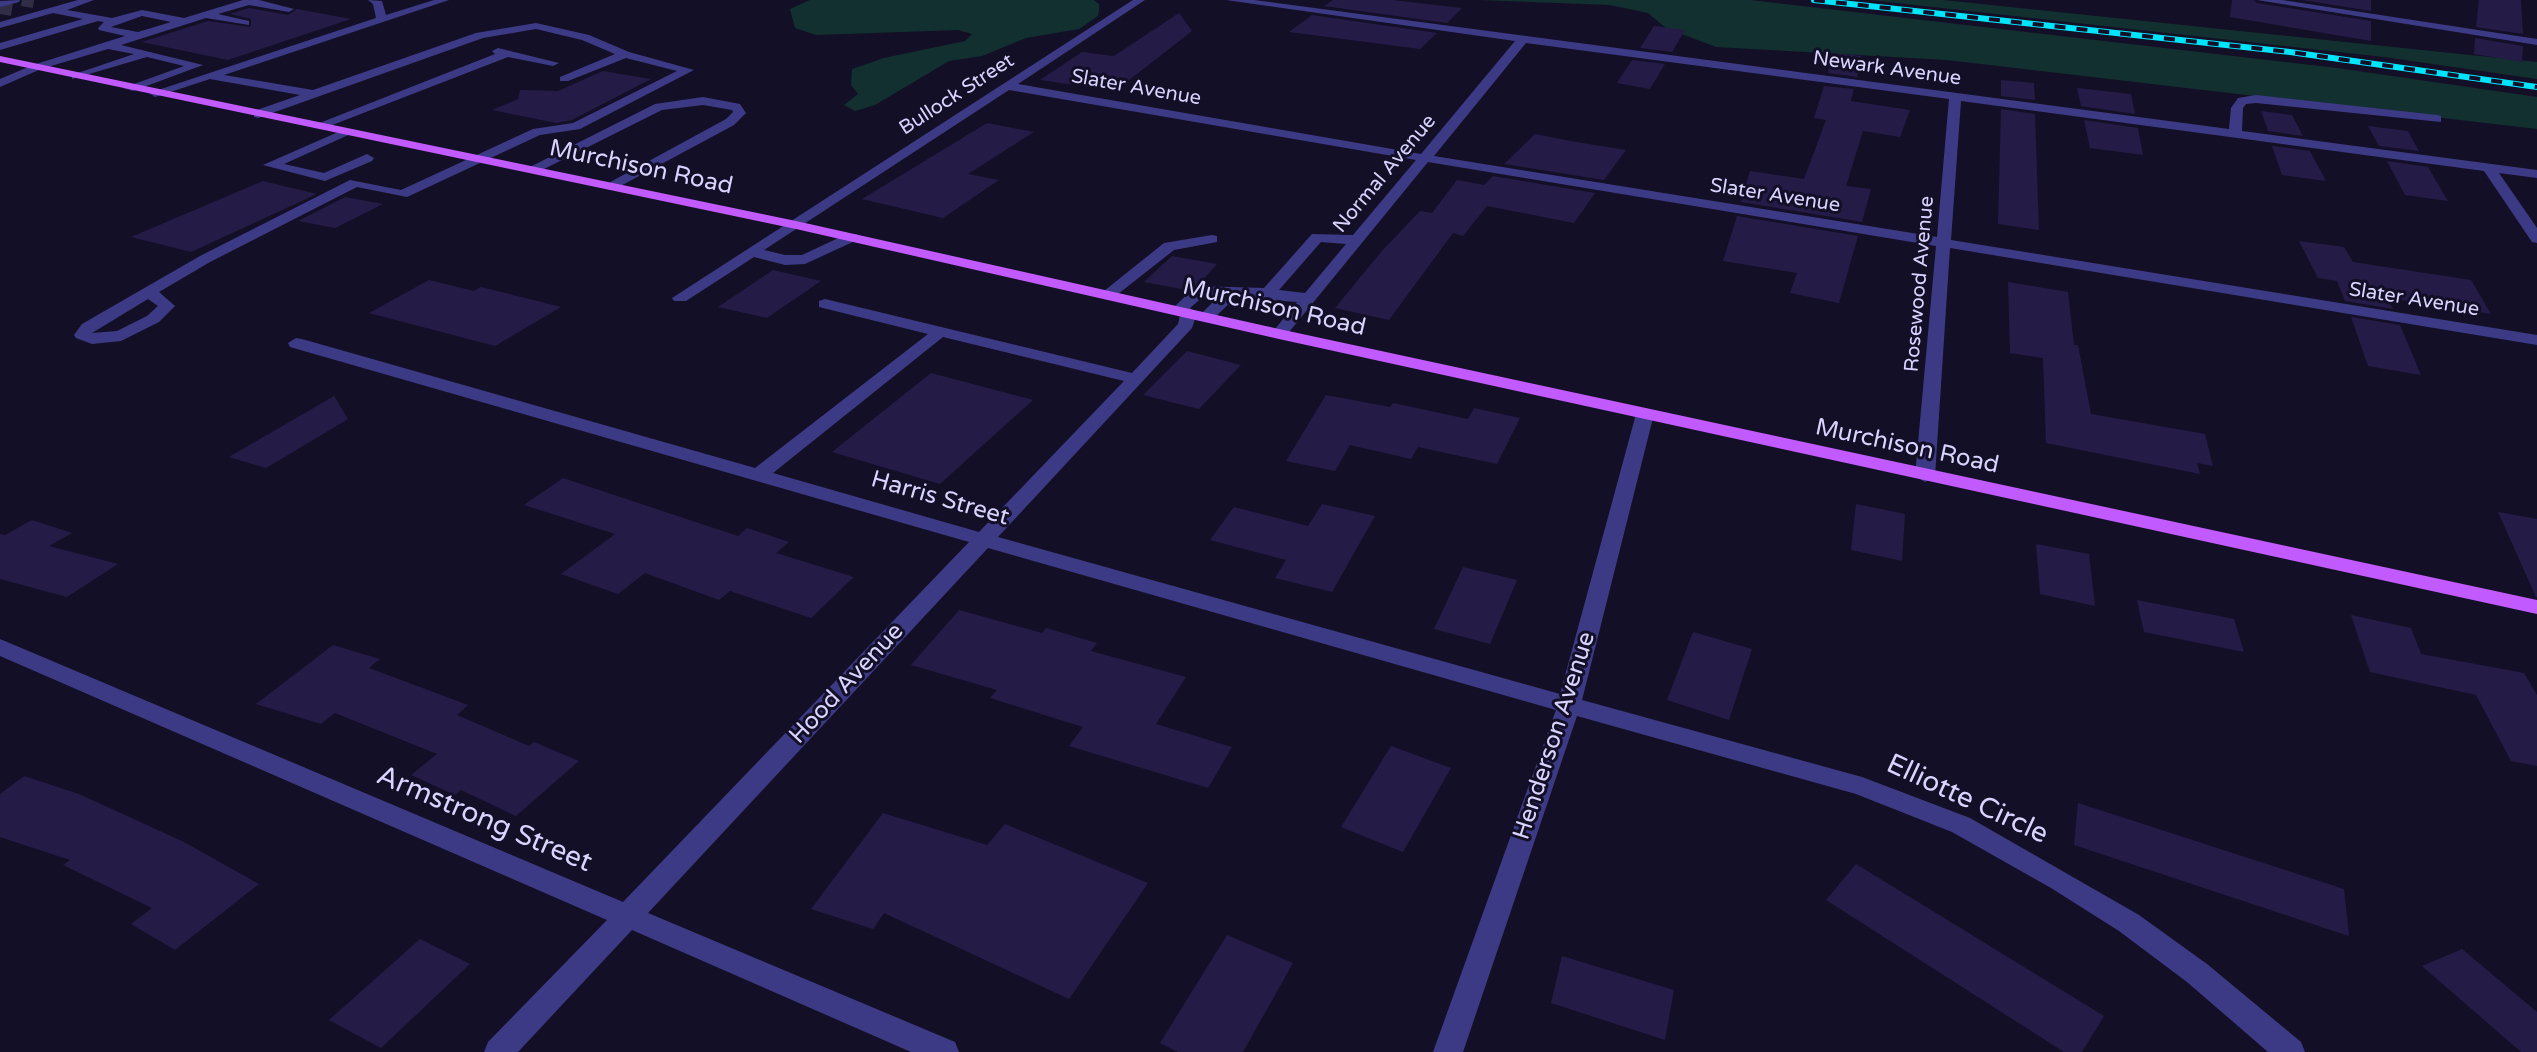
<!DOCTYPE html>
<html>
<head>
<meta charset="utf-8">
<style>
  body { margin:0 }
  canvas { display:block; background:#130f26 }
</style>
</head>
<body>
<canvas width="2537" height="1052"></canvas>
<script>
const ctx = document.querySelector('canvas').getContext('2d');
ctx.lineJoin = 'round';
function fillPath(path, color) { ctx.fillStyle = color; ctx.fill(path, 'evenodd'); }
const shape = rows => new Path2D(rows.map(r => 'M' + r).join(''));
function stroke(path, color, width, dash) { ctx.strokeStyle = color; ctx.lineWidth = width; ctx.lineCap = dash ? 'butt' : 'round'; ctx.setLineDash(dash || []); ctx.stroke(path); }
function write(font, color, halo, rows, align = 'center') {
  ctx.font = font + ' "Varela Round",sans-serif'; ctx.lineWidth = 6; ctx.setLineDash([]); ctx.textBaseline = 'middle'; ctx.strokeStyle = halo; ctx.fillStyle = color; for (const [text, x, y, turn = 0] of rows) {
    ctx.save(); ctx.translate(x, y); ctx.rotate((+turn || 0) * Math.PI / 180); ctx.textAlign = isNaN(turn) ? turn : align; if (halo) ctx.strokeText(text, 0, 0); ctx.fillText(text, 0, 0); ctx.restore();
  }
}
const green = shape([
  [810,0,1094,0,1099,4,1099,11,1098,16,1079,29,1026,38,982,56,949,61,875,105,855,111,844,105,858,94,851,85,852,69,884,58,965,41,972,34,958,30,816,35,795,28,790,9],
  [1479,0,1750,0,2337,68,2537,97,2537,129,1947,60,1716,47,1666,28,1648,13,1610,5],
  [1870,0,1943,0,2537,62,2537,79,2384,57]
]);
const building = shape([
  [1333,0,1392,0,1462,8,1447,23,1324,6],
  [2232,0,2254,0,2257,3,2371,21,2371,41,2230,17],
  [2302,0,2371,0,2371,11],
  [2479,0,2521,0,2523,34,2476,27],
  [249,8,288,15,297,9,351,19,228,60,142,42,208,21,251,27,251,19,230,14],
  [1179,13,1192,31,1115,91,1040,80,1082,52,1114,56],
  [1312,15,1437,33,1420,49,1289,32],
  [1654,26,1685,30,1672,52,1640,48],
  [2475,38,2523,46,2522,62,2474,54],
  [1834,53,1862,56,1857,77,1828,73],
  [1632,60,1665,64,1650,89,1617,83],
  [603,71,651,79,572,120,556,123,492,110,518,99,520,90,558,91],
  [2001,80,2034,83,2035,100,2001,96],
  [1824,86,1854,89,1851,101,1910,110,1900,137,1863,131,1846,186,1871,189,1862,222,1741,202,1750,171,1804,179,1826,120,1814,118],
  [2077,88,2131,94,2135,114,2081,106],
  [2001,109,2035,114,2039,230,1998,224],
  [2261,111,2292,115,2303,136,2268,131],
  [2084,120,2138,128,2143,155,2090,148],
  [987,123,1034,132,968,174,999,180,943,218,862,199],
  [2368,126,2408,131,2419,151,2379,146],
  [1535,134,1576,142,1626,150,1604,180,1504,164],
  [2272,146,2310,151,2326,181,2282,175],
  [2387,161,2428,167,2448,201,2405,195],
  [1493,176,1595,193,1574,223,1487,206,1463,236,1453,233,1389,320,1335,308,1381,252,1420,211,1432,213,1457,180,1484,185],
  [263,181,317,194,191,252,131,237],
  [345,197,383,204,335,228,298,221],
  [1737,216,1858,236,1839,303,1790,293,1797,273,1723,261],
  [2299,241,2344,247,2353,262,2471,280,2491,314,2388,298,2393,309,2345,301,2337,281,2318,278],
  [1172,256,1217,264,1200,283,1187,290,1144,282],
  [773,270,821,281,767,318,718,307],
  [429,280,474,291,481,287,561,307,495,346,369,313],
  [2008,282,2068,292,2074,345,2078,345,2091,414,2205,434,2213,466,2197,463,2200,474,2046,443,2043,358,2010,353],
  [2351,317,2400,325,2421,375,2368,366],
  [1187,351,1241,365,1199,409,1143,395],
  [931,373,1033,400,940,484,832,452],
  [1326,395,1390,407,1393,403,1468,419,1474,408,1520,418,1497,464,1418,447,1411,459,1350,445,1335,471,1286,461],
  [334,396,348,419,266,468,229,457],
  [563,478,738,536,747,528,789,542,776,553,854,577,811,618,730,591,719,600,645,573,618,594,561,574,615,534,524,505],
  [1322,504,1375,516,1332,592,1275,578,1286,560,1210,540,1234,507,1308,526],
  [1856,504,1905,514,1902,561,1851,550],
  [2498,512,2537,519,2537,597,2536,597],
  [32,520,72,533,49,546,118,564,67,597,0,579,0,534,5,535],
  [2036,544,2089,554,2095,606,2040,594],
  [1463,567,1517,580,1490,644,1434,629],
  [2137,600,2234,619,2244,652,2144,632],
  [959,610,1042,633,1046,628,1097,643,1091,651,1186,677,1156,724,1232,747,1208,788,1069,746,1083,727,990,698,997,690,911,665],
  [2351,615,2411,628,2421,654,2524,673,2537,695,2537,766,2511,761,2476,695,2370,672],
  [1693,632,1752,649,1729,720,1667,700],
  [333,645,380,659,369,668,468,705,457,715,529,746,534,742,579,761,516,816,461,790,455,795,411,775,437,754,335,713,321,724,256,704],
  [1391,746,1451,768,1403,852,1341,827],
  [24,776,79,794,184,842,259,884,175,950,131,924,152,908,63,865,70,860,0,837,0,794],
  [2078,803,2344,889,2349,936,2074,845],
  [883,813,987,845,1005,824,1148,883,1069,999,884,913,873,929,811,909],
  [1856,864,2104,1016,2082,1052,2064,1052,1826,900],
  [1227,935,1293,963,1243,1052,1178,1052,1160,1043],
  [420,939,470,964,381,1048,329,1020],
  [2462,949,2537,1012,2537,1052,2521,1052,2422,966],
  [1562,956,1674,990,1665,1040,1551,1003]
]);
const minorTunnel = shape([
  [22,0,38,3],
  [0,8,12,10]
]);
const minor = shape([
  [20,0,19,2,0,7,0,1,20,0],
  [78,0,94,0,67,10,112,18,142,10,184,18,243,0,259,0,294,9,289,12,249,5,218,14,249,21,249,25,206,18,121,45,203,65,133,91,123,88,184,66,147,57,72,79,72,75,134,54,108,49,41,69,0,87,0,79,33,65,125,36,99,30,98,28,104,22,98,21,0,50,0,43,83,19,53,13,0,28,0,22,78,0],
  [142,16,171,22,138,32,111,27,142,16],
  [368,0,382,1,386,15,434,0,449,0,224,75,313,90,476,33,536,23,589,35,629,52,694,70,580,129,540,135,407,197,357,187,210,262,159,292,175,306,159,322,121,341,92,344,76,338,74,335,82,324,200,256,350,180,401,190,533,129,573,123,677,71,626,58,568,81,560,81,560,77,615,54,582,40,536,29,483,38,258,118,254,117,254,111,300,95,210,79,155,97,149,93,376,18,373,4,368,0],
  [148,299,158,306,147,316,117,331,92,333,148,299],
  [1133,0,1145,0,1018,84,1421,154,1515,41,1226,0,1254,0,2229,129,2231,108,2238,98,2256,95,2437,115,2441,116,2441,122,2256,103,2246,104,2243,108,2242,131,2537,170,2537,178,2499,173,2537,228,2537,243,2532,242,2484,171,1961,101,1951,240,2537,335,2537,345,1950,248,1935,476,1925,482,1915,476,1936,246,1428,162,1285,337,1273,337,1271,334,1297,302,1235,298,1212,320,1206,322,1198,317,1219,296,1206,294,1190,308,1197,313,1192,328,998,537,1560,694,1636,414,1639,410,1651,410,1654,414,1582,700,1862,777,1970,818,2139,915,2207,964,2301,1042,2305,1052,2268,1052,2187,982,2119,931,2051,888,1952,832,1856,794,1577,716,1463,1052,1433,1052,1556,710,988,548,648,913,955,1042,959,1052,911,1052,632,930,518,1052,484,1052,488,1042,607,920,0,656,0,639,623,902,969,542,290,347,288,343,296,338,302,339,755,468,928,334,819,307,819,301,825,299,1132,373,1178,324,1180,315,1170,311,1196,286,1264,288,1312,234,1353,235,1416,160,1009,90,764,250,785,255,802,255,847,234,857,234,857,240,805,264,785,265,754,257,686,301,674,301,672,298,1133,0],
  [1526,43,1949,99,1937,237,1434,156,1526,43],
  [1321,242,1346,244,1305,293,1279,290,1321,242],
  [943,337,1124,381,979,532,773,473,943,337],
  [2257,0,2282,0,2537,39,2537,45,2257,0],
  [498,48,559,63,553,66,508,57,322,129,312,126,495,54,492,51,498,48],
  [703,97,740,104,746,113,734,125,615,189,603,186,726,119,733,112,732,110,703,105,662,110,536,173,524,170,655,104,703,97],
  [345,129,355,132,284,164,324,173,367,154,374,158,372,161,325,181,263,165,345,129],
  [1212,235,1217,236,1217,242,1174,250,1113,298,1107,300,1099,295,1164,243,1212,235]
]);
const major = shape([
  [0,56,796,221,1279,329,2537,600,2537,614,1279,339,796,229,0,62,0,56]
]);
const rail = shape([
  [1814,0,2290,52,2537,87]
]);
const farStreetnames = [
  ["Newark Avenue",1887,69,8],
  ["Slater Avenue",1136,88,10],
  ["Bullock Street",957,95,-33],
  ["Normal Avenue",1385,174,-50],
  ["Slater Avenue",1775,196,9],
  ["Rosewood Avenue",1920,284,-85],
  ["Slater Avenue",2414,300,9]
];
const streetNames = [
  ["Murchison Road",641,168,12],
  ["Murchison Road",1274,308,13],
  ["Murchison Road",1907,447,12],
  ["Harris Street",940,499,16],
  ["Hood Avenue",847,684,-47],
  ["Henderson Avenue",1555,736,-72]
];
const nearStreetnames = [
  ["Elliotte Circle",1967,800,25],
  ["Armstrong Street",484,820,23]
];
fillPath(green, '#12302f');
fillPath(building, '#241b47');
stroke(minorTunnel, '#312d47', 12, [12, 6]);
fillPath(minor, '#3d3a85');
fillPath(major, '#c25bff');
stroke(rail, '#00e5ff', 6);
stroke(rail, '#130f26', 4, [11]);
write('20px', '#d9d4ff', '#130f26', farStreetnames);
write('24px', '#d9d4ff', '#130f26', streetNames);
write('28px', '#d9d4ff', '#130f26', nearStreetnames);
</script>
</body>
</html>
